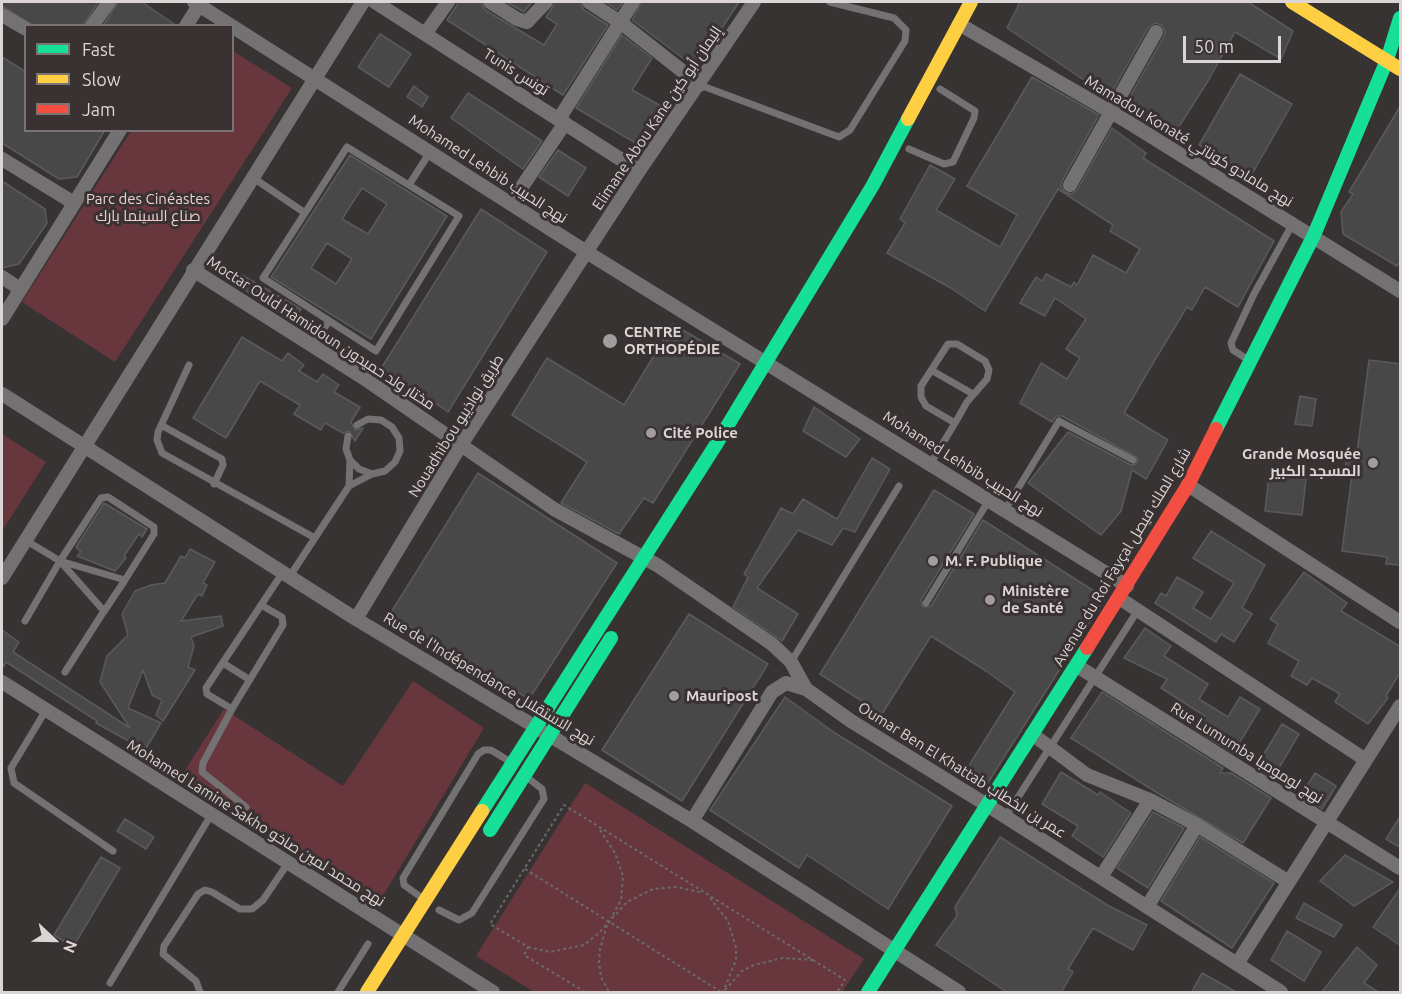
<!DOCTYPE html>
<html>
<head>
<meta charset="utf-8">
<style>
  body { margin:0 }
  #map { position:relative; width:1402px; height:994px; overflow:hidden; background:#373333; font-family:Ubuntu,sans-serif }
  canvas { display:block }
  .frame { position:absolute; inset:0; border:3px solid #dbd5d5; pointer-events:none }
  .legend { position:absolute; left:24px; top:24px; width:210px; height:108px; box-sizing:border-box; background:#393132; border:2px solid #7a7373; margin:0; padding:8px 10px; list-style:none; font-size:18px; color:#dbd5d5 }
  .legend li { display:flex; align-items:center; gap:12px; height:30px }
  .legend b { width:30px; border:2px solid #7a7373 }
  .north { position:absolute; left:24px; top:910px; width:60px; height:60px; -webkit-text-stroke:4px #393132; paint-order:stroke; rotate:112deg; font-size:16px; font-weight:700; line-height:24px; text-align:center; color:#dbd5d5 }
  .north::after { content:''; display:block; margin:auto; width:21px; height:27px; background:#dbd5d5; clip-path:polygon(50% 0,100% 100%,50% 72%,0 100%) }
  .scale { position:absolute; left:1183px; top:36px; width:98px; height:27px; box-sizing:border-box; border:3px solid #dbd5d5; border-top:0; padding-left:8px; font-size:18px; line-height:21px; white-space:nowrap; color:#dbd5d5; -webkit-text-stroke:4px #393132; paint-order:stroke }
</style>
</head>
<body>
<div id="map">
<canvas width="1402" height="994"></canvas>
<div class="frame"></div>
<ul class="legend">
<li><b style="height:8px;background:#16e098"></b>Fast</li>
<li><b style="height:8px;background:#ffcf43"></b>Slow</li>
<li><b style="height:8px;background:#f24e42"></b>Jam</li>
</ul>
<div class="north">N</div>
<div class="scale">50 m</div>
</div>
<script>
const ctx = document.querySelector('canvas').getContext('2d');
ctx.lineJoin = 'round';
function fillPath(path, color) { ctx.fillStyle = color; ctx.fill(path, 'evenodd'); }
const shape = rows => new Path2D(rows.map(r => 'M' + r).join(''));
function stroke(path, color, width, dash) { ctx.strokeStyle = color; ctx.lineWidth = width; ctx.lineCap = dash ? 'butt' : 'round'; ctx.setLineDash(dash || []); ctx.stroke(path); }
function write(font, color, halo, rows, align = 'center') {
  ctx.font = font + ' Ubuntu,Cairo,sans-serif'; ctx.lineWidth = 6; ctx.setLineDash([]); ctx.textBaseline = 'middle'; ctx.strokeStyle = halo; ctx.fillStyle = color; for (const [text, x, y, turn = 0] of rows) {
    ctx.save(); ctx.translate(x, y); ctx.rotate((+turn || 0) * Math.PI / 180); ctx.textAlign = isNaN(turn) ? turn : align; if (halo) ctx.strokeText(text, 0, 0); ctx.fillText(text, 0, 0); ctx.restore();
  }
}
const green = shape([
  [233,51,292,88,115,362,22,302,131,131,232,130],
  [2,434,46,462,2,531],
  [413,681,484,728,378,904,180,778,224,709,343,786],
  [585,783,864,959,842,992,534,992,476,956]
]);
const building = shape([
  [2,2,98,2,83,26,34,26,2,6,2,2],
  [118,2,142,2,177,26,103,26,118,2],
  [459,2,481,2,485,10,544,45,557,24,546,17,556,2,580,2,584,10,608,25,563,95,447,20,459,2],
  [506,2,532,2,524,12,506,2],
  [605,2,623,2,617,10,605,2],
  [642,2,739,2,696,68,632,20,642,2],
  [1020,2,1248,2,1293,31,1281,59,1235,32,1208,81,1173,136,1124,107,1164,36,1165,31,1161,25,1155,23,1148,28,1109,97,1007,28,1020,2],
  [380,34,411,54,389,87,358,67,380,34],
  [622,35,652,58,632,90,663,107,639,145,576,108,622,35],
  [2,57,26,72,26,130,105,130,77,177,59,179,2,143,2,57],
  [1240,74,1292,104,1252,174,1199,145,1240,74],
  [1032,77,1099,115,1062,181,1061,186,1065,192,1071,194,1077,190,1112,128,1146,153,1143,158,1274,241,1238,307,1205,287,1192,310,1187,307,1153,363,1124,413,1168,440,1146,479,1132,470,1121,511,1101,535,1028,483,1068,432,1131,465,1136,464,1138,458,1062,416,1056,416,1052,422,1020,403,1041,363,1067,379,1080,358,1066,349,1086,319,1055,298,1045,316,1020,303,1036,277,1042,281,1046,274,1071,287,1074,282,1077,285,1093,255,1126,273,1140,249,1110,231,1113,225,1058,189,985,311,949,287,887,253,905,223,900,219,930,165,955,179,936,210,1000,247,1017,215,967,186,1032,77],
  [414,86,428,97,422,107,407,97,414,86],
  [468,93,542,141,523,169,451,118,468,93],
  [1401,105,1401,260,1397,266,1343,234,1341,212,1353,194,1349,192,1401,105],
  [558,150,586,168,568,196,539,177,558,150],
  [350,155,447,216,371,339,271,277,350,155],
  [362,188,387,204,368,234,342,219,362,188],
  [327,243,352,259,336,284,311,268,327,243],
  [2,181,45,209,47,223,19,264,2,268,2,181],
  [481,209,547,252,448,412,382,367,481,209],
  [242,275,301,309,293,321,236,284,242,275],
  [673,324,740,364,653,503,644,498,619,534,561,503,587,462,512,415,547,358,624,405,673,324],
  [242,337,282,361,288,353,304,365,299,371,317,382,323,374,339,385,334,392,360,407,351,422,355,430,363,428,355,441,349,431,343,433,325,423,321,430,294,414,300,405,260,381,226,438,193,418,242,337],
  [1369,360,1401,364,1401,565,1386,564,1387,557,1342,551,1352,474,1345,472,1347,452,1357,453,1369,360],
  [1300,396,1316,399,1312,426,1295,424,1300,396],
  [814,407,860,439,846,457,803,431,814,407],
  [872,458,890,469,855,532,843,528,832,545,798,530,757,588,798,614,782,641,733,607,748,577,744,574,781,508,793,514,803,499,837,519,872,458],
  [478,473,617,563,529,699,390,614,478,473],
  [1269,475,1306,479,1302,515,1265,511,1269,475],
  [934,490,974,514,921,600,923,607,931,606,983,520,1105,598,987,784,966,770,1015,692,986,671,931,636,882,714,820,674,934,490],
  [104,503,147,529,142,537,139,534,124,556,126,558,115,571,77,556,81,552,76,547,104,503],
  [1211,531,1265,565,1242,608,1252,614,1234,642,1221,634,1216,642,1155,603,1161,593,1166,596,1177,577,1203,592,1193,608,1211,619,1234,583,1193,558,1211,531],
  [190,549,215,562,203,583,207,585,202,596,198,594,181,621,221,616,223,626,191,637,194,646,188,667,195,670,163,721,156,715,162,700,152,695,143,670,128,708,161,723,145,750,96,723,97,721,6,662,2,669,2,630,19,642,13,652,130,728,100,682,107,656,128,635,122,614,135,591,151,585,165,583,181,556,185,558,190,549],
  [1304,572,1347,603,1341,611,1401,647,1401,671,1386,696,1388,698,1368,724,1335,702,1340,694,1312,678,1307,685,1291,676,1299,661,1268,643,1278,624,1270,619,1304,572],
  [689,614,768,664,682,801,602,750,689,614],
  [1145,628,1171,646,1164,656,1208,684,1199,699,1228,717,1240,697,1260,709,1233,753,1196,730,1205,716,1161,688,1167,679,1124,658,1145,628],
  [1102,692,1223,768,1220,773,1231,773,1271,798,1243,843,1159,794,1071,738,1102,692],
  [785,697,835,733,952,806,888,909,807,855,799,868,710,810,785,697],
  [1282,724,1299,734,1273,778,1256,767,1282,724],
  [1061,772,1098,795,1100,792,1131,813,1103,857,1072,836,1078,826,1042,804,1061,772],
  [1315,773,1336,786,1322,809,1301,795,1315,773],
  [1153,812,1184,828,1148,888,1117,868,1153,812],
  [1401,815,1401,848,1386,839,1401,815],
  [125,819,154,837,146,849,117,831,125,819],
  [1000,837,1107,905,1147,925,1133,950,1093,928,1068,969,1073,972,1061,993,1008,993,936,945,957,916,955,907,1000,837],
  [1200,837,1274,883,1232,948,1161,901,1200,837],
  [1345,855,1393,882,1354,906,1320,881,1345,855],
  [101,857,120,868,73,947,54,935,101,857],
  [1401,887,1401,946,1373,927,1401,887],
  [1304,903,1342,925,1334,937,1296,918,1304,903],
  [1287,931,1321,952,1304,981,1271,960,1287,931],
  [1357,947,1377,965,1364,983,1380,993,1321,993,1357,947],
  [1202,973,1238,993,1191,993,1202,973]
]);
const path = shape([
  [600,830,615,853,623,876,621,900,611,918],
  [525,869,721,992],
  [710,898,728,921,736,948,736,960,723,992],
  [607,925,600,949,599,962,601,977,609,992],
  [528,947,550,952,584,945,599,933,627,902,653,889,677,887,703,893],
  [725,990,742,971,754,965,783,958,813,960],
  [585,992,524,955,528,947,490,924,564,805,845,980,837,992]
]);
const lane = shape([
  [700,85,839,137,850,130,905,41,906,30,894,18,830,2],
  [909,149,944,164,953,162,974,118,975,111,940,89],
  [252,177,305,213,263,278,376,351,459,216,347,147,305,213],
  [409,185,430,152],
  [312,346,329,321],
  [1250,361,1233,350,1231,343,1254,294,1293,223],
  [189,365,158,432,157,440,162,453,315,538],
  [931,370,973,394],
  [161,425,222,459,223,465,214,484],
  [348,436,346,449,350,460,359,469,372,474,385,471,395,462,400,451,399,438,392,427,381,420,368,419,357,425],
  [931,463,955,423,967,402,987,379,989,370,985,361,957,344,948,344,921,386,921,397,926,406,955,423],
  [349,486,350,460],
  [1005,510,1059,421,1133,460],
  [25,540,60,561,104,611,65,672],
  [290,576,349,486,372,474],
  [926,603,989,500],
  [103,613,125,580],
  [25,621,60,561,101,498,108,497,154,527,154,534,125,580,60,561],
  [791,662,899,486],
  [223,663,250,680],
  [232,709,207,694,206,688,283,572],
  [46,710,11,768,14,783,113,851],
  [246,807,202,772,203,763,232,709,283,625,282,617,261,605],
  [1006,816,1138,610],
  [422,898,404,885,403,878,478,754,484,750,491,750,509,761],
  [439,910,459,920,472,913,544,799,542,789,528,778],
  [110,983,211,815],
  [200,992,196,981,163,954,164,946,198,894,205,890,212,892,240,909,252,909,263,900,288,863],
  [338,992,368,944]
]);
const street = shape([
  [194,2,588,253,1127,586],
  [375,2,639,171],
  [490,2,517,19,527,22,546,2],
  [589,2,620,22,700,85],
  [2,15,26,29],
  [959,24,1128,122,1400,291],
  [92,26,109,2],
  [186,26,201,2],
  [425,34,448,2],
  [559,119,633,2],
  [2,159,74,203],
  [1070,185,1156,32],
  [511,203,565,123],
  [193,270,362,377,554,509,657,565,772,644,791,662,806,689,851,721,987,805,1281,992],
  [2,277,20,289],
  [2,319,120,130],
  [2,394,356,619,692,821,959,992],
  [1188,485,1400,622],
  [2,578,363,2],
  [1119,598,1366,760],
  [356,619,461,445,639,171,754,2],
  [1077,666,1400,868],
  [2,682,493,992],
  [1032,734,1087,775,1150,800,1197,825,1289,882],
  [692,821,772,692,786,683,806,689],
  [1101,877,1150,800],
  [1147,907,1197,825],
  [1237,964,1400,706]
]);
const fast = shape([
  [1216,429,1314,235,1387,60,1400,18],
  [482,811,717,443,873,185,908,119],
  [490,830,611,638],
  [868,992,1087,648]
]);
const slow = shape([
  [1292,2,1400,69],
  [908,119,971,2],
  [367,992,482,811]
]);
const jam = shape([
  [1087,648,1188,485,1216,429]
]);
const markers = [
  [610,341,8,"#a29c9c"],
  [651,433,6,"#a29c9c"],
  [1373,463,6,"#a29c9c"],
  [933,561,6,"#a29c9c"],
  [990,600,6,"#a29c9c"],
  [674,696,6,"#a29c9c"]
];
const streetNames = [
  ["Tunis تونس",516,72,32],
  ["Elimane Abou Kane إليمان أبو كين",657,118,-56],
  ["Mamadou Konaté نهج مامادو كوناتي",1189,141,31],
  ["Mohamed Lehbib نهج الحبيب",488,169,33],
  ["Moctar Ould Hamidoun مختار ولد حميدون",321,333,33],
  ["Nouadhibou طريق نواذيبو",456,426,-58],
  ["Mohamed Lehbib نهج الحبيب",963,464,32],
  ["Avenue du Roi Fayçal شارع الملك فيصل",1122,557,-59],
  ["Rue de l'Indépendance نهج الاستقلال",489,679,31],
  ["Rue Lumumba نهج لومومبا",1247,753,32],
  ["Oumar Ben El Khattab عمر بن الخطاب",962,770,32],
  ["Mohamed Lamine Sakho نهج محمد لمين صاخو",256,823,32]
];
const parkNames = [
  ["Parc des Cinéastes",148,199],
  ["صناع السينما بارك",148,216]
];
const poiNames = [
  ["CENTRE",624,332],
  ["ORTHOPÉDIE",624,349],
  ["Cité Police",663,433],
  ["Grande Mosquée",1361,454,"right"],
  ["المسجد الكبير",1361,471,"right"],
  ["M. F. Publique",945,561],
  ["Ministère",1002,591],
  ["de Santé",1002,608],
  ["Mauripost",686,696]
];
fillPath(green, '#68363d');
fillPath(building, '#494849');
stroke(building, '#5a5a5b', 1.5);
stroke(path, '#6b6969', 2, [3, 3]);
stroke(lane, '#737171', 7);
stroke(street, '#737171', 14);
stroke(fast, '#16e098', 14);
stroke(slow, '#ffcf43', 14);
stroke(jam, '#f24e42', 14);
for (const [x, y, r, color] of markers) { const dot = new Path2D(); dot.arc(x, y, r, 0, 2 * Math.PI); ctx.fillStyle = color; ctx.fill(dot); stroke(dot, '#393132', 2); }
write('15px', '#dbd5d5', '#393132', streetNames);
write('15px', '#edd0d2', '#393132', parkNames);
write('bold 15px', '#dbd5d5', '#393132', poiNames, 'left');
</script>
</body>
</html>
